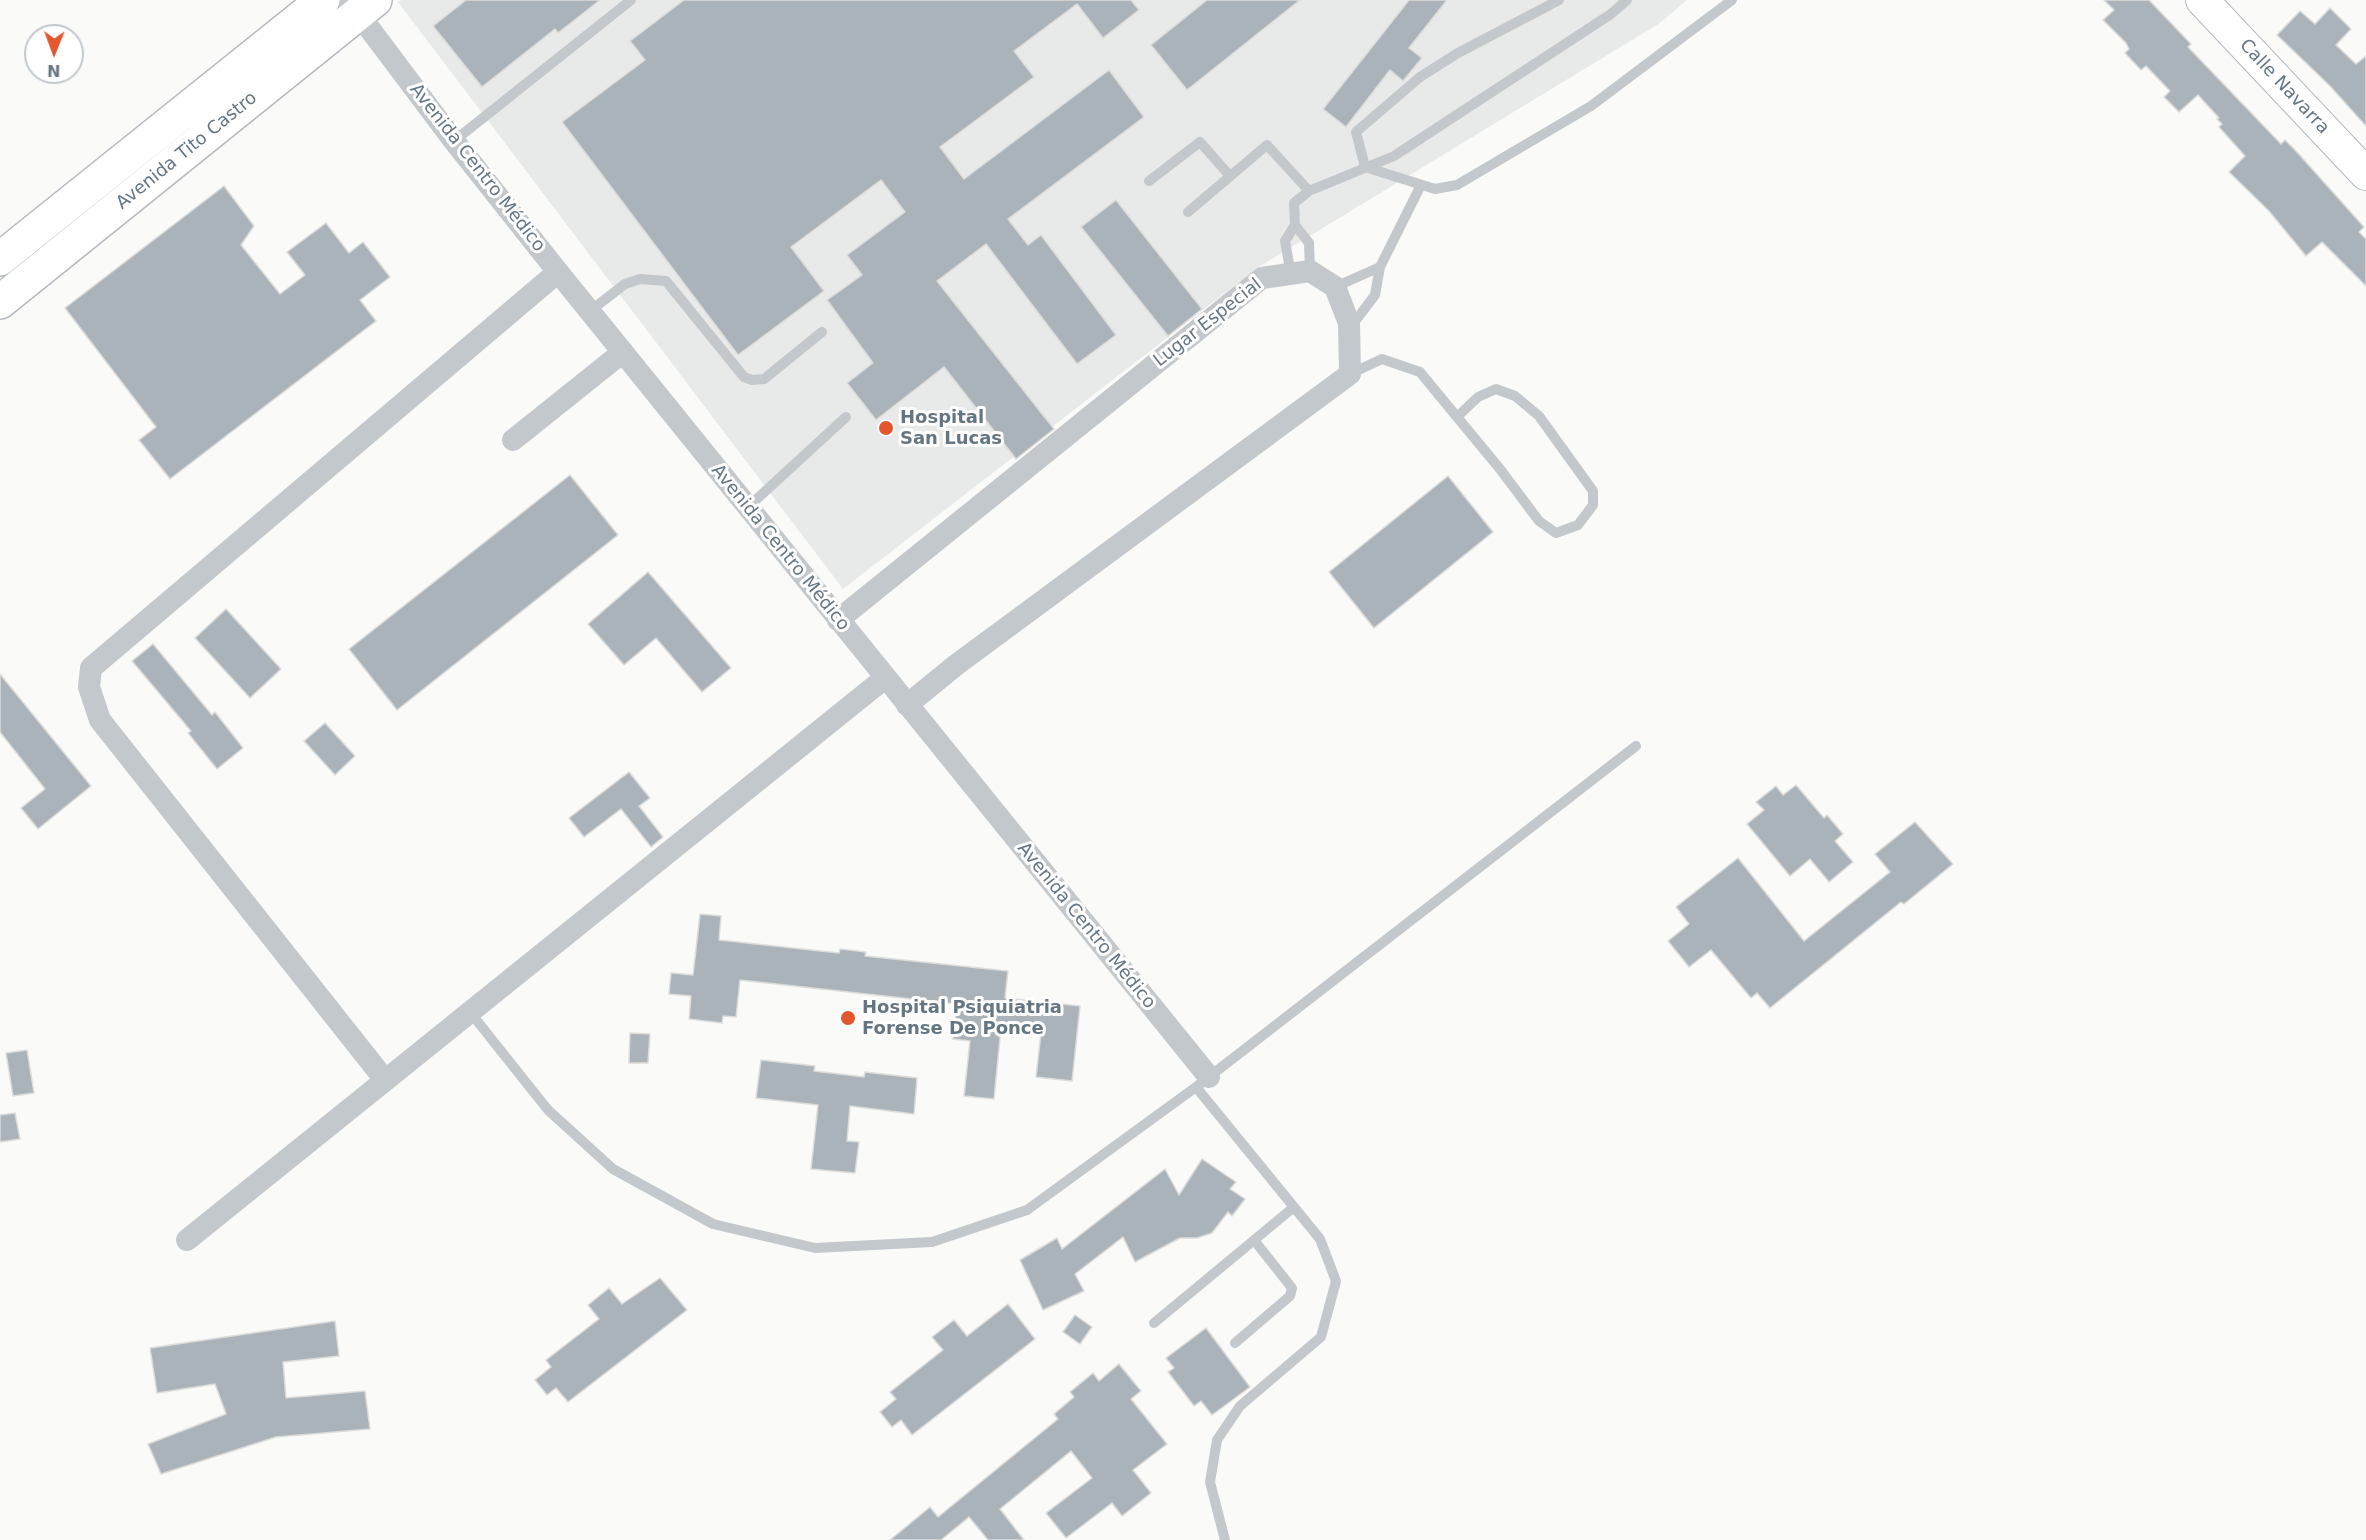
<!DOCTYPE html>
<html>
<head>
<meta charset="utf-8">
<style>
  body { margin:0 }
  #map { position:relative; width:2366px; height:1540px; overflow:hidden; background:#fafaf8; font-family:"DejaVu Sans",sans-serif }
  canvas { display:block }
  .north { position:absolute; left:24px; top:24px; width:60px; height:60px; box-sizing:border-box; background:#fff; border:2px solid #c1c8cd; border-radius:50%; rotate:181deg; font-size:16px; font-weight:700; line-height:24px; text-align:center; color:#657683 }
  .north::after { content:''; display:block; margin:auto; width:21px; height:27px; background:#e4572e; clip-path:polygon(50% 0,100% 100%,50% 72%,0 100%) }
</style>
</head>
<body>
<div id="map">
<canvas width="2366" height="1540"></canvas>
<div class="north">N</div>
</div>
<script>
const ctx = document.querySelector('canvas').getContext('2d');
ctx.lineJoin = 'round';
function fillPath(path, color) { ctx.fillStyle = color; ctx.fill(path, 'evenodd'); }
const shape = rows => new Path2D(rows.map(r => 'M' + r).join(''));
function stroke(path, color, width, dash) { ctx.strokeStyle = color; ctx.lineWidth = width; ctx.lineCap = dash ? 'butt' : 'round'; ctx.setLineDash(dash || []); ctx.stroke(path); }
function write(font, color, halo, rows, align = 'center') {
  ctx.font = font + ' "DejaVu Sans",sans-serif'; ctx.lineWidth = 6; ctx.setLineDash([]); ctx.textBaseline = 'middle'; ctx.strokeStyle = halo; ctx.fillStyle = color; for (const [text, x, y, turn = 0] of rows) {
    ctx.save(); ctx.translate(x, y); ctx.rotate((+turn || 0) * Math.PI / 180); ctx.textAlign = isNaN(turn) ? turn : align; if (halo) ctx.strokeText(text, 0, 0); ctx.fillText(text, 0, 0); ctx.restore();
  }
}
const built = shape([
  [401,0,1687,0,1660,23,1257,268,843,589,398,2]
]);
const building = shape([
  [466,0,600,0,558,33,555,29,482,87,433,26,466,0],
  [684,0,1131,0,1139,10,1103,38,1077,4,1014,51,1034,77,940,147,964,179,1109,70,1144,117,1008,219,1028,245,1041,235,1116,335,1077,364,986,244,937,281,1054,429,1016,459,944,367,876,420,847,383,873,363,827,300,862,275,847,255,905,212,881,180,791,247,824,291,738,355,562,122,645,60,630,41,684,0],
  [1207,0,1300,0,1187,90,1151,45,1207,0],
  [1409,0,1447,0,1409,48,1422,58,1403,81,1390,70,1346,127,1323,109,1409,0],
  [2104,0,2149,0,2191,44,2188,47,2281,144,2285,140,2296,151,2364,227,2359,232,2366,239,2366,286,2322,242,2306,256,2269,211,2229,172,2245,156,2219,127,2222,124,2217,119,2219,118,2198,95,2179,112,2164,97,2170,91,2146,66,2141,70,2125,53,2129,49,2126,43,2103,20,2114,10,2104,0],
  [2330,8,2351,29,2336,45,2356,64,2366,56,2366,126,2330,86,2277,35,2300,11,2315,24,2330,8],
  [224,186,254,226,241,245,280,294,305,275,287,252,326,223,349,253,363,242,390,277,360,300,376,321,170,479,139,440,156,427,65,308,224,186],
  [1116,200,1202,309,1168,336,1081,227,1116,200],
  [570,475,618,535,397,710,349,649,570,475],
  [1448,476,1493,532,1374,628,1329,572,1448,476],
  [648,572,731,668,702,692,656,638,624,665,588,624,648,572],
  [226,609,281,669,250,698,195,638,226,609],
  [153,644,212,715,215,712,243,748,217,769,188,733,191,731,132,661,153,644],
  [0,674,91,786,38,829,21,808,45,789,0,732,0,674],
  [325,723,355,756,335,775,304,741,325,723],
  [629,772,650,798,639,806,663,837,651,847,621,809,584,837,569,818,629,772],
  [1796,785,1824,818,1827,815,1843,834,1835,841,1853,862,1829,882,1810,859,1790,876,1747,824,1764,810,1756,802,1776,786,1783,795,1796,785],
  [1915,822,1953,864,1904,904,1901,902,1770,1008,1757,993,1751,998,1711,950,1689,967,1668,941,1689,924,1676,907,1738,858,1804,941,1890,872,1875,854,1915,822],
  [700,914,721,916,719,940,839,953,840,949,866,952,865,956,1008,971,1005,998,1080,1006,1072,1081,1036,1077,1041,1033,1001,1028,994,1099,964,1096,970,1041,953,1039,957,1004,740,980,736,1017,723,1016,722,1023,689,1019,691,996,669,994,671,973,693,975,700,914],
  [630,1033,650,1034,648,1063,629,1063,630,1033],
  [27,1050,34,1093,13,1096,6,1053,27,1050],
  [761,1060,815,1066,814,1071,864,1077,865,1072,917,1078,914,1114,850,1106,847,1141,859,1142,855,1173,811,1169,818,1105,756,1098,761,1060],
  [15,1113,20,1139,0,1142,0,1115,15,1113],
  [1202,1159,1236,1182,1230,1189,1245,1199,1232,1216,1228,1212,1212,1233,1197,1238,1180,1238,1135,1262,1123,1237,1075,1274,1084,1291,1043,1310,1020,1260,1057,1238,1062,1249,1165,1169,1179,1195,1202,1159],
  [660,1278,687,1310,568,1402,556,1388,547,1395,535,1380,551,1367,546,1360,599,1319,588,1305,609,1288,622,1304,660,1278],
  [1008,1304,1035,1339,912,1435,901,1420,892,1427,880,1412,896,1399,890,1392,943,1350,932,1337,954,1320,967,1336,1008,1304],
  [1075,1315,1092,1327,1080,1344,1063,1332,1075,1315],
  [335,1321,339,1356,283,1362,286,1398,365,1391,370,1429,276,1437,161,1474,148,1444,226,1414,215,1384,157,1393,150,1348,335,1321],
  [1206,1328,1250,1387,1212,1415,1201,1401,1194,1406,1168,1372,1174,1368,1166,1358,1206,1328],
  [1119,1364,1141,1391,1131,1399,1167,1444,1133,1470,1151,1493,1122,1516,1112,1503,1066,1538,1046,1513,1092,1478,1071,1451,1000,1509,1024,1540,988,1540,969,1517,941,1540,890,1540,930,1507,938,1517,1058,1419,1054,1414,1074,1397,1070,1392,1093,1373,1099,1381,1119,1364]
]);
const lane = shape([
  [1559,0,1458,53,1420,77,1356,132,1365,167,1435,189,1457,185,1591,106,1732,0],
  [454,141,631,0],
  [1149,181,1200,142,1230,176],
  [1188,212,1267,145,1309,191],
  [1295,225,1309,243,1310,271],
  [1291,275,1285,241,1295,225,1294,203,1309,191,1394,156,1611,14,1627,0],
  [1335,287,1380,267],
  [590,311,625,284,640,279,666,281,744,377,752,380,764,379,822,332],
  [1350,328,1375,295,1380,267,1421,185],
  [1350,374,1382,359,1420,372,1457,417,1500,469,1539,521,1556,533,1578,525,1593,505,1593,491,1539,416,1515,396,1496,389,1478,397,1457,417],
  [747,508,846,417],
  [470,1012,548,1110,613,1169,713,1224,815,1248,932,1242,1027,1210,1196,1087,1636,746],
  [1196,1087,1320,1239,1336,1281,1321,1337,1240,1406,1217,1440,1210,1482,1225,1540],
  [1154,1323,1294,1207],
  [1235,1343,1290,1296,1292,1288,1254,1240]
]);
const street = shape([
  [348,0,454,141,558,272,1209,1077],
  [513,440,623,352],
  [838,620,1262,278,1310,271,1335,287,1349,323,1350,374,956,665,907,705],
  [385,1080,100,720,89,687,91,668,558,272],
  [187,1240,885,678]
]);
const secondary = shape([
  [2202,0,2366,174]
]);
const primary = shape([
  [0,259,323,0],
  [0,302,375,0]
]);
const markers = [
  [886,428,8,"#e4572e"],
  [848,1018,8,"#e4572e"]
];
const streetNames = [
  ["Calle Navarra",2284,87,47],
  ["Avenida Tito Castro",187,151,-39],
  ["Avenida Centro Médico",477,168,52],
  ["Lugar Especial",1208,323,-38],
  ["Avenida Centro Médico",780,548,51],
  ["Avenida Centro Médico",1086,926,51]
];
const poiNames = [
  ["Hospital",900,418],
  ["San Lucas",900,439],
  ["Hospital Psiquiatria",862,1008],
  ["Forense De Ponce",862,1029]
];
fillPath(built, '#e8e9e9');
fillPath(building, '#aab3b9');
stroke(building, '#dcdcda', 1.5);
stroke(secondary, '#b3babf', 34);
stroke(primary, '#b5babe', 36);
stroke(lane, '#c3c8cc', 10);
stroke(street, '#c3c8cc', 22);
stroke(secondary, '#fff', 32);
stroke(primary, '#fff', 33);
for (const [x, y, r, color] of markers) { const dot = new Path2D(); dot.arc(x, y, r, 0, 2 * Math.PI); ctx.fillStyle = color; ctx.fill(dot); stroke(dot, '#fff', 2); }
write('18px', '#657683', '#fff', streetNames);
write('bold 18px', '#657683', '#fff', poiNames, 'left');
</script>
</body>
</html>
